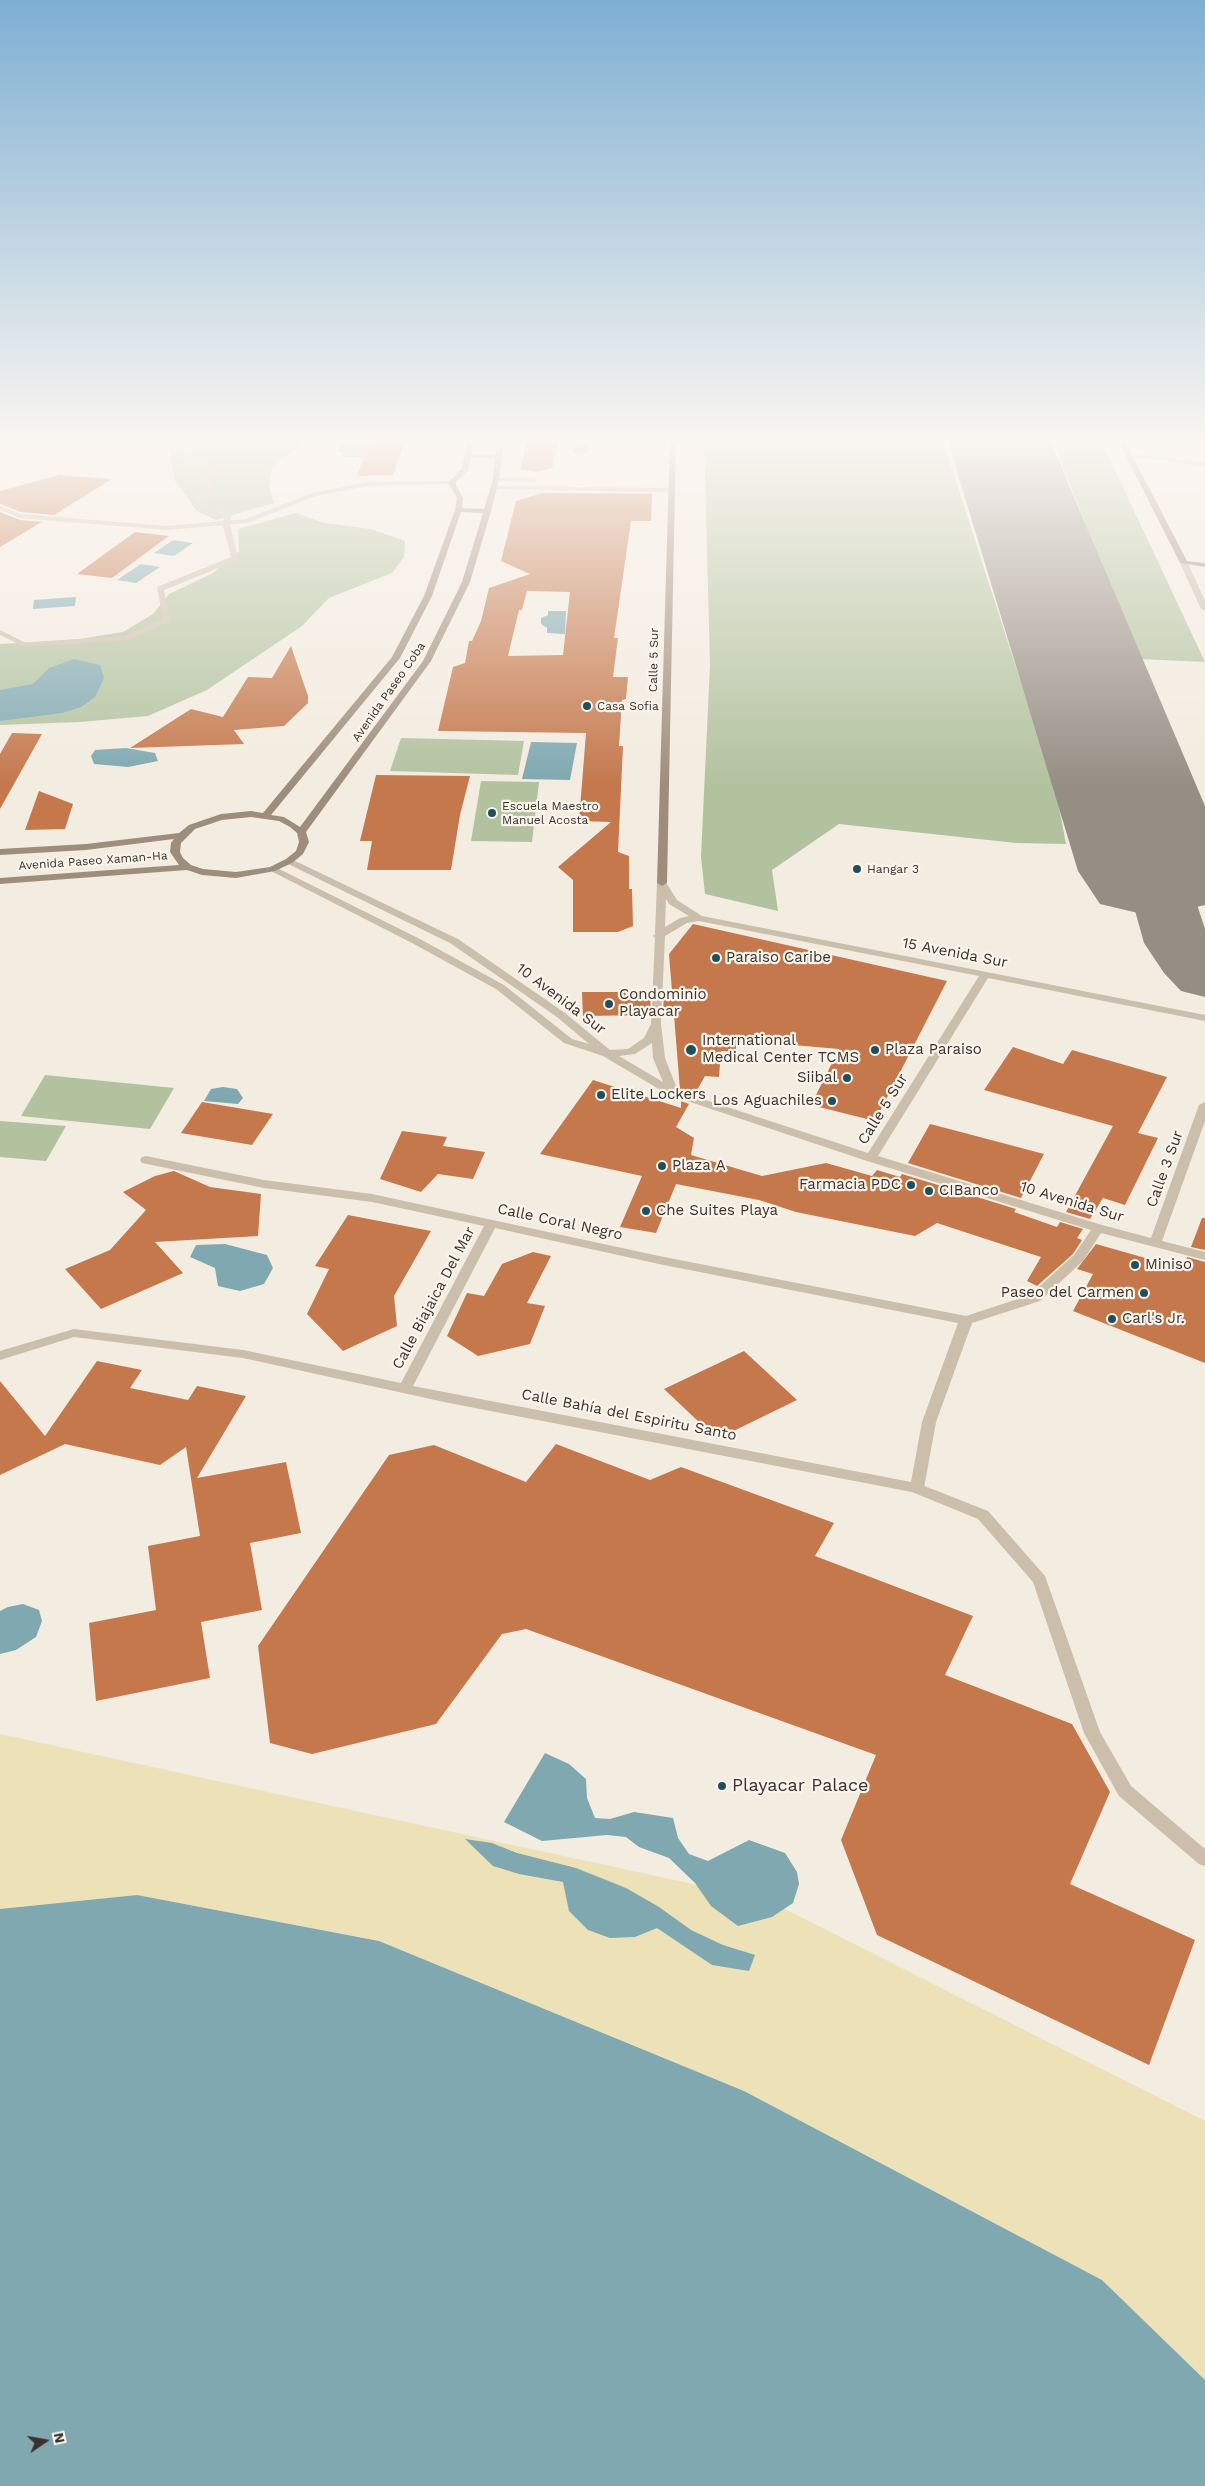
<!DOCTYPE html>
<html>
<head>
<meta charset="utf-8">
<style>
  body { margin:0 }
  #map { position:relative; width:1205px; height:2486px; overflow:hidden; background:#f3ece0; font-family:"Work Sans",sans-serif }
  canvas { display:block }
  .north { position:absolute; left:20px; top:2416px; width:50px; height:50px; -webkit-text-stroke:4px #faf5ec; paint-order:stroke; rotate:78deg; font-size:14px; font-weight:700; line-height:20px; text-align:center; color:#39312a }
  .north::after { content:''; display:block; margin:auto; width:18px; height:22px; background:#39312a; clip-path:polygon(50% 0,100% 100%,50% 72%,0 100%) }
</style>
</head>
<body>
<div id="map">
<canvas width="1205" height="2486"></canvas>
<div class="north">N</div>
</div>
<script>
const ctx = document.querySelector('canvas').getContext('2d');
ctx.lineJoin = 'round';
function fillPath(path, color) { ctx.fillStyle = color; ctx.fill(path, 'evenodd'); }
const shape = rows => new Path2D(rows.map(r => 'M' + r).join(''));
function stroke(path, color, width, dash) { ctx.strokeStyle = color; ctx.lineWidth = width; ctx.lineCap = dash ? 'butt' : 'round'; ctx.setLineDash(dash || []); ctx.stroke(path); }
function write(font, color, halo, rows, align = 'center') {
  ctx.font = font + ' "Work Sans",sans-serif'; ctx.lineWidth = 4.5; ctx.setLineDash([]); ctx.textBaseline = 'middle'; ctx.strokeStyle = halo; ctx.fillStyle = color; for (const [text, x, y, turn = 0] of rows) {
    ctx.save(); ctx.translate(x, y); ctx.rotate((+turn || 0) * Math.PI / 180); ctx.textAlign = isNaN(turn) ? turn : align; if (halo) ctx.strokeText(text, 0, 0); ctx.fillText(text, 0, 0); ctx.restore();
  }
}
const green = shape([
  [167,438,305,438,295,450,272,467,269,487,274,503,216,520,197,511,175,481],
  [704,438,942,438,1056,791,1066,844,1016,843,839,824,772,870,778,911,705,894,701,857,710,665],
  [1052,438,1100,438,1205,662,1138,659],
  [296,513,324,523,371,529,405,541,404,557,392,573,329,598,302,626,207,690,148,716,80,722,0,725,0,644,79,639,123,632,153,614,169,594,213,573,239,551,238,529],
  [401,738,524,741,518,775,390,771],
  [481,781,539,782,532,842,471,841],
  [45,1075,174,1088,150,1129,21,1116],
  [0,1121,66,1126,46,1161,0,1157]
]);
const sand = shape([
  [0,1734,767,1900,1205,2121,1205,2380,1102,2280,744,2091,379,1941,137,1895,0,1909]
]);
const water = shape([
  [572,438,589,438,587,454,573,453,573,449,566,446,572,441],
  [351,443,377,443,373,457,342,457,343,453,338,452,340,445],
  [173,540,193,543,174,556,154,553],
  [141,564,160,567,136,583,117,580],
  [76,597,75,606,33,609,34,600],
  [548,611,566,611,565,634,547,633,547,628,541,624,541,618,548,615],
  [74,659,100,665,104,678,95,697,81,707,62,713,0,721,0,690,33,684,49,668],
  [531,742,577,743,570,780,522,779],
  [126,748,155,753,158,761,128,767,94,764,91,756,95,750],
  [223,1087,237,1089,243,1098,238,1104,204,1101,211,1089],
  [225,1244,267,1255,273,1268,264,1284,240,1291,218,1286,215,1268,190,1257,196,1245],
  [23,1604,39,1610,42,1621,36,1637,16,1650,0,1654,0,1611,8,1607],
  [545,1753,569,1764,586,1779,587,1798,595,1818,610,1819,634,1812,673,1818,678,1838,689,1854,708,1861,749,1840,785,1853,797,1872,799,1884,793,1903,772,1917,738,1926,711,1906,695,1883,669,1858,639,1847,626,1837,607,1835,542,1841,504,1822],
  [465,1839,492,1843,517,1853,576,1868,626,1888,659,1907,691,1930,723,1945,755,1955,749,1971,712,1965,657,1928,635,1937,610,1938,588,1930,569,1911,563,1882,519,1874,493,1866],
  [137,1895,379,1941,744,2091,1102,2280,1205,2380,1205,2486,0,2486,0,1909]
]);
const taxiway = shape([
  [1155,852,1177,858,1186,871,1205,929,1205,997,1181,991,1164,973,1144,943,1124,871,1133,858,1155,852]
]);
const runway = shape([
  [947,438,1049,438,1205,806,1205,905,1155,917,1100,904,1078,871,947,438]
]);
const building = shape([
  [372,438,406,438,393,475,357,476],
  [528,438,556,438,556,443,558,443,552,468,537,472,520,469],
  [59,475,112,479,54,515,21,512,0,504,0,491],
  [543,493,652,494,651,521,631,521,614,638,618,638,613,677,628,677,626,699,622,700,619,746,623,746,618,852,629,856,629,889,632,889,633,926,618,932,573,932,573,880,558,867,611,822,579,821,586,733,438,731,453,667,465,663,469,641,472,641,481,621,489,588,530,574,501,561,516,501],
  [527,591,570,592,563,655,508,656,519,610,522,610],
  [0,512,20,520,42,522,0,547],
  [135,532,169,536,112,578,77,574],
  [291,646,308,696,308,703,284,726,234,730,244,744,130,748,191,709,223,717,248,677,272,678],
  [12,733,42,734,0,809,0,754],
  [376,775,470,776,460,815,451,870,367,870,372,841,360,841],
  [39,791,73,804,65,829,25,830],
  [693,924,947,981,875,1121,811,1105,839,1049,736,1040,736,1052,721,1051,719,1077,705,1076,695,1094,680,1090,674,1015,663,1015,664,991,672,991,669,954],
  [651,991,650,1015,583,1016,582,992,636,992,637,995,640,992],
  [1013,1047,1063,1064,1072,1050,1167,1077,1138,1133,1158,1138,1125,1205,1103,1198,1090,1219,1066,1212,1113,1126,984,1090],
  [593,1080,681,1108,681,1101,689,1104,676,1127,694,1138,691,1155,762,1176,826,1163,872,1176,877,1170,900,1177,902,1174,1016,1209,1014,1212,1057,1227,1060,1222,1083,1229,1077,1238,1082,1240,1073,1254,1037,1286,1027,1281,1041,1257,937,1223,915,1236,796,1212,759,1200,676,1184,656,1233,620,1227,642,1176,540,1154],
  [202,1102,273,1114,252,1145,181,1133],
  [930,1124,957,1131,1044,1154,1021,1198,908,1163],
  [402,1131,447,1137,443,1146,485,1152,473,1179,438,1174,421,1192,380,1179],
  [174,1171,210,1187,261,1194,258,1236,155,1242,183,1273,101,1309,65,1269,110,1250,146,1210,123,1192,155,1176],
  [348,1215,431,1231,394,1296,397,1326,343,1351,307,1314,329,1269,315,1266],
  [1202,1218,1205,1218,1205,1250,1191,1247],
  [1096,1244,1184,1269,1187,1257,1205,1262,1205,1363,1073,1311,1093,1274,1077,1269],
  [533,1252,551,1256,527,1303,545,1306,530,1344,478,1356,447,1336,467,1293,484,1296,502,1264],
  [744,1351,797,1400,717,1439,664,1389],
  [97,1361,142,1370,130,1388,188,1400,197,1386,246,1396,197,1478,286,1462,301,1533,250,1543,262,1610,201,1622,210,1678,96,1701,89,1623,156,1610,148,1546,200,1536,186,1447,160,1465,65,1444,0,1475,0,1381,45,1436],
  [556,1444,650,1480,681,1467,834,1523,815,1556,973,1616,945,1675,1072,1724,1110,1792,1070,1884,1195,1940,1149,2065,877,1935,841,1840,876,1755,526,1629,502,1634,436,1724,312,1754,270,1743,258,1646,389,1455,434,1445,526,1482]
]);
const lane = shape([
  [180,438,186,438,191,454,219,472,210,479,215,490,199,499,206,506,232,514,230,523,238,560,164,590,170,622,128,640,25,647,0,635,0,630,26,643,124,636,163,619,157,587,231,557,222,523,225,515,202,508,192,499,209,488,203,479,211,472,186,456,180,438],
  [917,1483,988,1511,1045,1576,1100,1732,1131,1786,1205,1849,1205,1866,1199,1864,1119,1796,1084,1733,1033,1582,978,1519,912,1492,910,1488,912,1484,917,1483]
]);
const street = shape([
  [1129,453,1205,462,1205,466,1127,456,1127,454,1129,453],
  [494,478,534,478,537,480,534,482,496,481,494,480,494,478],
  [451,481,453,482,453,484,368,486,316,496,247,523,167,530,20,518,0,510,0,506,21,514,167,526,246,519,312,493,368,482,451,481],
  [494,486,672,488,675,490,672,492,492,489,491,488,494,486],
  [1181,561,1188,563,1205,601,1205,611,1201,609,1180,563,1181,561],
  [289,858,458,939,565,1013,610,1050,628,1049,644,1038,651,1024,655,938,653,936,655,934,657,883,662,880,665,881,677,900,702,916,1205,1015,1205,1021,988,978,878,1156,1102,1225,1151,1238,1199,1105,1205,1102,1205,1121,1162,1241,1205,1252,1205,1260,1101,1233,1083,1261,1040,1301,972,1323,936,1422,924,1488,922,1492,917,1493,449,1403,243,1358,74,1337,0,1360,0,1351,74,1329,243,1350,401,1383,484,1226,372,1202,264,1188,142,1163,140,1160,142,1157,146,1156,264,1180,372,1194,659,1256,966,1316,1030,1295,1074,1255,1091,1230,867,1161,669,1095,603,1056,564,1043,496,989,412,943,267,869,272,866,275,867,420,939,504,985,572,1039,589,1044,557,1017,450,943,286,863,284,861,289,858],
  [666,899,669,904,689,916,680,918,665,927,666,899],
  [699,921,979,976,868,1153,678,1091,665,1058,661,1024,665,936,687,923,699,921],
  [652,1043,653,1058,663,1082,619,1056,635,1054,652,1043],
  [495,1228,659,1264,958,1323,922,1422,911,1482,413,1386,495,1228]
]);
const secondary = shape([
  [468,438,474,438,471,454,495,454,499,438,505,438,499,479,491,511,470,582,431,661,306,832,309,842,303,854,292,863,275,871,236,878,202,875,187,870,0,884,0,878,179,865,170,852,171,843,174,839,86,850,0,855,0,849,86,844,179,833,189,825,221,814,251,811,263,813,392,657,424,596,455,510,457,498,448,483,462,469,468,438],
  [471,458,495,458,493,479,484,509,462,508,463,498,455,483,468,470,471,458],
  [461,512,483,513,462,582,423,661,300,827,284,817,271,815,400,658,432,596,461,512],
  [251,817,279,821,290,827,297,833,299,842,296,851,286,859,270,867,236,872,203,869,191,865,183,858,180,852,181,843,195,829,222,820,251,817],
  [670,438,676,438,667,883,662,886,657,883,670,438],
  [1117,438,1123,438,1187,561,1205,563,1205,567,1180,563,1117,438]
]);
const markers = [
  [587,706,5,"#204f5b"],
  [492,813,5,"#204f5b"],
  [857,869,5,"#204f5b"],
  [716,958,5,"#204f5b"],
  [609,1004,5,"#204f5b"],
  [691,1050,6,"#204f5b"],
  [875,1050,5,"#204f5b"],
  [847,1078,5,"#204f5b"],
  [601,1095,5,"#204f5b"],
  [832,1101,5,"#204f5b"],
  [662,1166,5,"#204f5b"],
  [911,1185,5,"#204f5b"],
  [929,1191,5,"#204f5b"],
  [646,1211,5,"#204f5b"],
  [1135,1265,5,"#204f5b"],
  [1144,1293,5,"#204f5b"],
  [1112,1319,5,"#204f5b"],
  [722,1786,5,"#204f5b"]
];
const farStreetnames = [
  ["Calle 5 Sur",654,660,-89],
  ["Avenida Paseo Coba",389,692,-55],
  ["Avenida Paseo Xaman-Ha",93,861,-4]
];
const farPoinames = [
  ["Casa Sofia",597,706],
  ["Escuela Maestro",502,806],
  ["Manuel Acosta",502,820],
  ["Hangar 3",867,869]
];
const streetNames = [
  ["15 Avenida Sur",955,953,11],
  ["10 Avenida Sur",561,999,37],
  ["Calle 5 Sur",883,1109,-58],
  ["Calle 3 Sur",1165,1169,-70],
  ["10 Avenida Sur",1072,1202,17],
  ["Calle Coral Negro",560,1222,12],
  ["Calle Biajaica Del Mar",434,1298,-62],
  ["Calle Bahía del Espiritu Santo",629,1415,11]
];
const poiNames = [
  ["Paraiso Caribe",726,958],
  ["Condominio",619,995],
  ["Playacar",619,1012],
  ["International",702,1041],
  ["Medical Center TCMS",702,1058],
  ["Plaza Paraiso",885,1050],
  ["Siibal",837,1078,"right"],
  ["Elite Lockers",611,1095],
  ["Los Aguachiles",822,1101,"right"],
  ["Plaza A",672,1166],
  ["Farmacia PDC",901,1185,"right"],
  ["CIBanco",939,1191],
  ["Che Suites Playa",656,1211],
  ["Miniso",1145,1265],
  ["Paseo del Carmen",1134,1293,"right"],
  ["Carl's Jr.",1122,1319]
];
const nearPoinames = [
  ["Playacar Palace",732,1786]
];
fillPath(green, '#b2c29f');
fillPath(sand, '#ede1b7');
fillPath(water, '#7fa8b0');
fillPath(taxiway, '#968e85');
fillPath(runway, '#968e85');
fillPath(building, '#c4784c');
fillPath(lane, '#cbbeab');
fillPath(street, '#cbbeab');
fillPath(secondary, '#9f8d7c');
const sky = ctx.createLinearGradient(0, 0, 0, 786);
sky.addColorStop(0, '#7eafd2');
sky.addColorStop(0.56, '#faf6f1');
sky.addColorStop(1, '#faf6f100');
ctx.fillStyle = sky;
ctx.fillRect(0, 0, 1205, 786);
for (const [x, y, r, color] of markers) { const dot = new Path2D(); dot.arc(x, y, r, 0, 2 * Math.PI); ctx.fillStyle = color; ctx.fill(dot); stroke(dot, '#faf5ec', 2); }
write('12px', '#39312a', '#faf5ec', farStreetnames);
write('12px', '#39312a', '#faf5ec', farPoinames, 'left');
write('15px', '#39312a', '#faf5ec', streetNames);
write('15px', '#39312a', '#faf5ec', poiNames, 'left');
write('18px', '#39312a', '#faf5ec', nearPoinames, 'left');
</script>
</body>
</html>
